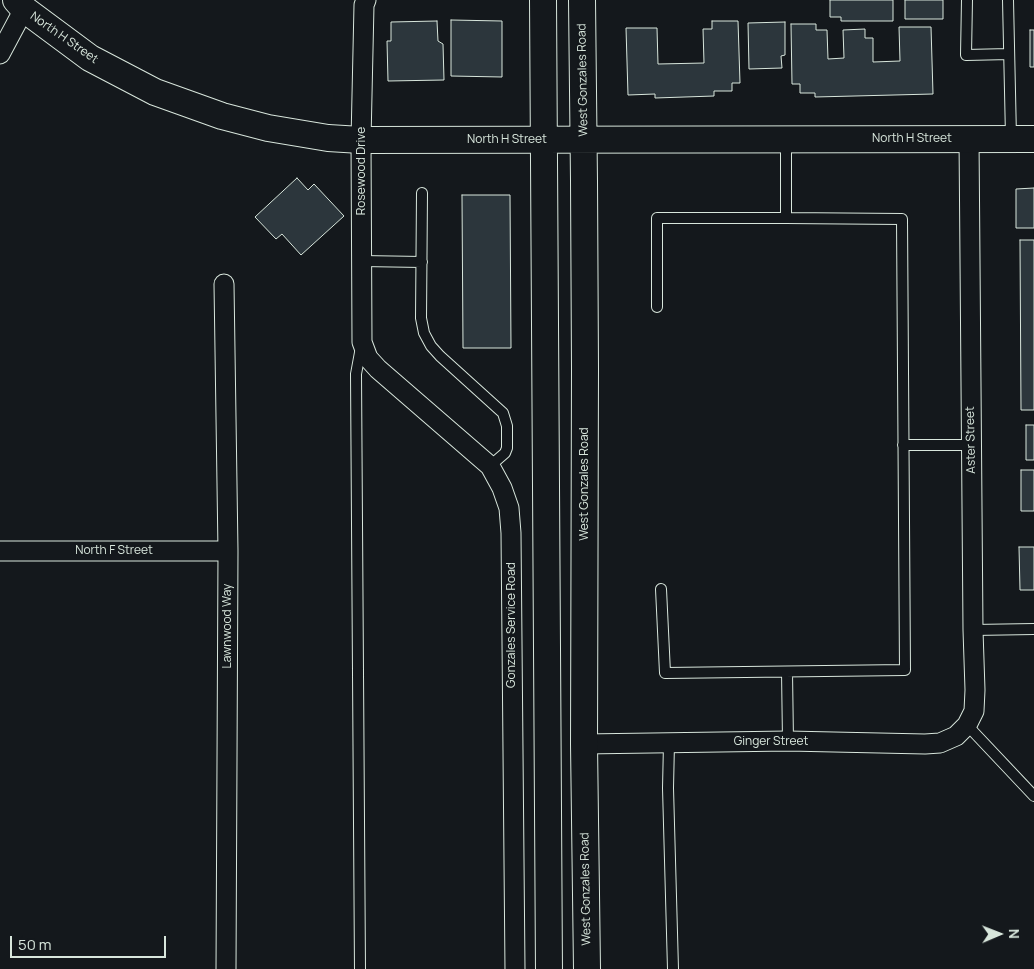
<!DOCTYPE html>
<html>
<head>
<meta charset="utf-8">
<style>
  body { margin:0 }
  #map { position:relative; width:1034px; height:969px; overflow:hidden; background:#14181c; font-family:Manrope,sans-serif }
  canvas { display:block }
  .north { position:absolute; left:974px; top:909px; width:50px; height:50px; -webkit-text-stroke:4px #14181c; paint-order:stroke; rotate:89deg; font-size:14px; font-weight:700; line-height:20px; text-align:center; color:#d8e6dc }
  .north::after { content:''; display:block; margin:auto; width:18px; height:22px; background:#d8e6dc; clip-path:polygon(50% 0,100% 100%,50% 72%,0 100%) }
  .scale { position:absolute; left:10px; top:936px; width:156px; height:22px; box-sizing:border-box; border:2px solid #d8e6dc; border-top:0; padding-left:6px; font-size:15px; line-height:18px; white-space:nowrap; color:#d8e6dc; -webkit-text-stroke:4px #14181c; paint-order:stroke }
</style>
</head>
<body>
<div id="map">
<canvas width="1034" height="969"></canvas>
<div class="north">N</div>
<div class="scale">50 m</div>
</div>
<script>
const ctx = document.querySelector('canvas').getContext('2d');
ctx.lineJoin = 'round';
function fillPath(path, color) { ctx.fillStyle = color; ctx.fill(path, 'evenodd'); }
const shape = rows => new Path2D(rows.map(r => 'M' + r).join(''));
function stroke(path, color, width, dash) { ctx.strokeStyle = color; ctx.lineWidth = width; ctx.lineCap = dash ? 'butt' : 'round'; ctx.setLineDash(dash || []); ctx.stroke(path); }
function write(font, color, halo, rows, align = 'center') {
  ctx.font = font + ' Manrope,sans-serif'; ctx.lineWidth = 4; ctx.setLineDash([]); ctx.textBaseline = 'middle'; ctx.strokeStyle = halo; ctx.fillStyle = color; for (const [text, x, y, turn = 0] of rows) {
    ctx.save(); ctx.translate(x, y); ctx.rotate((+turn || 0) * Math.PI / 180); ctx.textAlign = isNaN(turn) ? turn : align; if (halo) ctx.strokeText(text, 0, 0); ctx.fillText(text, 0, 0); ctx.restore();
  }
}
const building = shape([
  [830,0,893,0,893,21,841,21,841,17,830,17,830,0],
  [905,0,943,0,943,19,905,19,905,0],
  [451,20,502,21,502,77,451,76,451,20],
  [437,21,438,41,443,44,444,80,388,81,387,41,391,41,391,22,437,21],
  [712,21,738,21,740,83,732,83,732,91,714,91,714,96,655,98,655,94,628,95,626,28,657,28,658,64,704,63,703,29,712,29,712,21],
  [785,22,785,55,781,56,782,68,749,69,748,23,785,22],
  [791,24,816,24,816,30,827,30,828,59,844,58,843,30,865,29,865,38,873,38,873,62,900,61,899,27,931,27,933,94,815,97,815,93,800,93,800,84,792,84,791,24],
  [1030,30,1034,30,1034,67,1030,67,1030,30],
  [297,178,308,190,314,184,344,216,301,255,282,234,276,239,255,217,297,178],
  [1034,188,1034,228,1016,228,1016,189,1034,188],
  [462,195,510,195,511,348,463,348,462,195],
  [1020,240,1034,240,1034,410,1021,410,1020,240],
  [1026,425,1034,425,1034,460,1026,460,1026,425],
  [1021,470,1034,470,1034,511,1021,511,1021,470],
  [1019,547,1034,547,1034,590,1020,590,1019,547]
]);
const lane = shape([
  [967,0,966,55,1009,54],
  [1008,0,1011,137],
  [422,193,421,318,424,333,431,346,440,356,503,413,507,426,507,448,505,453,490,466],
  [362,261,422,262],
  [657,307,657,218,786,218,786,141],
  [903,445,972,445],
  [661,589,665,673,905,670,902,219,786,218],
  [973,630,1034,629],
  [787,672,788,741],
  [967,725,1034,796],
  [669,743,668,788,673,969],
  [360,969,356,374,361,347]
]);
const street = shape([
  [366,0,364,5,361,140,362,342,368,358,378,369,490,466,502,488,509,508,511,533,515,969],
  [0,54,24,9],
  [224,284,228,551,226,969],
  [0,551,228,551],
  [584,744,788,741,925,744,940,743,956,736,967,725,974,711,975,690,973,630,969,138]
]);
const secondary = shape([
  [16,0,24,9,90,58,155,92,222,116,268,128,328,138,361,140,1034,139],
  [543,0,549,969],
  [582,0,584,181,585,369,584,744,587,969]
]);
const streetNames = [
  ["North H Street",64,38,35],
  ["West Gonzales Road",583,80,-91],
  ["North H Street",912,139],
  ["North H Street",507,140],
  ["Rosewood Drive",362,171,-90],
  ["Aster Street",971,440,-91],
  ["West Gonzales Road",585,484,-90],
  ["North F Street",114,551],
  ["Gonzales Service Road",512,625,-90],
  ["Lawnwood Way",228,626,-90],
  ["Ginger Street",771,742],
  ["West Gonzales Road",586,889,-91]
];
fillPath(building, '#2c363c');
stroke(building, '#d8e6dc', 1);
stroke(lane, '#d8e6dc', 12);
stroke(street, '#d8e6dc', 21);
stroke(secondary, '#d8e6dc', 28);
stroke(lane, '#14181c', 10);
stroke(street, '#14181c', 19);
stroke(secondary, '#14181c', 26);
write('12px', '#d8e6dc', '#14181c', streetNames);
</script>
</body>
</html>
